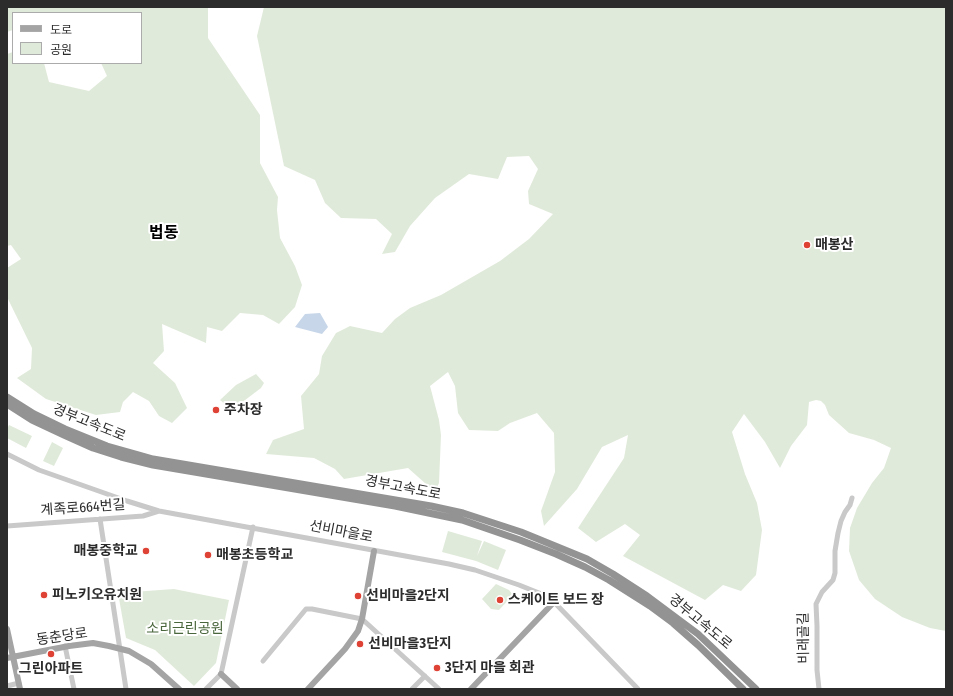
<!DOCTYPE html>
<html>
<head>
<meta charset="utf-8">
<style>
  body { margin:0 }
  #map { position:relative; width:953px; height:696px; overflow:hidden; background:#fff; font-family:"Fira Sans Condensed","Noto Sans KR",sans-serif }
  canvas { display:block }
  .frame { position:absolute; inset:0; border:8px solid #2c2c2c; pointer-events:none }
  .legend { position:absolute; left:12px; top:12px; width:130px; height:52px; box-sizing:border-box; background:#fff; border:1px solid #ababab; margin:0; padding:5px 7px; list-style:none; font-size:12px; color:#2c2c2c }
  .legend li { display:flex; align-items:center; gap:8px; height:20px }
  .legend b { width:20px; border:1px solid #ababab }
</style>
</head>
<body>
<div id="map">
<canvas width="953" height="696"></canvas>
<div class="frame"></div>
<ul class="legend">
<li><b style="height:5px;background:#a4a4a4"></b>도로</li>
<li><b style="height:11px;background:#e0eada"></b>공원</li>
</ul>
</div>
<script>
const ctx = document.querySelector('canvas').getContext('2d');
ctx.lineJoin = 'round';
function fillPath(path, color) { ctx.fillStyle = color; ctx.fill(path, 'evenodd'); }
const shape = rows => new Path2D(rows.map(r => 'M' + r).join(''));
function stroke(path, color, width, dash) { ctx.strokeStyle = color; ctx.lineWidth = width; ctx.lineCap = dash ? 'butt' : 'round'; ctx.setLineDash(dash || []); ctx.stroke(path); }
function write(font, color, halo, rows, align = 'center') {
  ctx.font = font + ' "Fira Sans Condensed","Noto Sans KR",sans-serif'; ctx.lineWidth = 4; ctx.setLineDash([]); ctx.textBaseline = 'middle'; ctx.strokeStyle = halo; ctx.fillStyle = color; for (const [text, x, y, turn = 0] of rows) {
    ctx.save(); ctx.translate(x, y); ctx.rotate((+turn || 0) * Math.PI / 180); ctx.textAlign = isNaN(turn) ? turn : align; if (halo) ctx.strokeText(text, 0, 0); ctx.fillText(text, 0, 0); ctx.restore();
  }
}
const green = shape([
  [7,7,208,7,208,38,260,115,260,163,278,197,277,210,280,238,295,266,302,285,295,307,279,324,263,315,240,313,222,331,207,327,206,343,162,324,164,351,153,363,175,383,187,408,172,423,159,416,149,401,133,392,123,402,120,412,96,415,46,399,17,378,31,369,32,348,7,297,7,268,21,259,11,245,7,246,7,54,13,52,13,63,44,63,49,82,89,91,107,76,101,63,141,63,141,13,13,13,13,30,7,32],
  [264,7,946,7,946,631,930,628,902,617,875,599,859,580,849,551,850,528,857,508,872,483,884,468,891,448,874,440,849,433,829,415,825,405,821,401,816,400,809,402,807,425,791,446,780,468,765,442,744,414,732,432,745,474,757,503,762,530,756,575,741,591,723,585,705,600,623,556,640,535,625,524,596,542,578,528,624,458,628,435,602,447,577,489,544,526,541,511,555,472,554,433,537,413,510,423,498,431,469,430,458,413,455,386,448,372,430,386,439,420,441,435,439,483,435,492,408,468,344,479,335,469,314,458,266,454,273,440,304,429,301,396,319,374,322,356,336,333,350,326,382,333,395,319,410,308,441,295,500,261,529,239,553,214,529,204,528,191,538,169,529,156,507,157,498,179,469,174,435,198,410,226,395,252,382,254,392,234,376,219,341,218,325,203,315,180,284,166,257,36],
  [256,374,264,383,261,388,232,410,220,400,236,385],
  [9,425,32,436,26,448,7,438,7,429],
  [52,442,63,448,54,466,43,461],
  [448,531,482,541,477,556,484,541,506,550,498,570,476,561,442,552],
  [496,584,509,590,513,595,499,610,491,609,482,599],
  [174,589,229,600,216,663,194,686,155,650,126,638,118,593]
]);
const water = shape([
  [320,313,328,327,322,334,295,327,305,314]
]);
const minor = shape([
  [7,454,39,470,127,501,159,511,449,564,475,570,519,585,539,593,554,602,638,689],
  [100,519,126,689],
  [7,526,143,516,159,511],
  [65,646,74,689],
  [263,661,306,609,312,609,362,619,439,689],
  [7,686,19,683],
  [206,689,221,674,253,527],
  [412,689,425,676],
  [819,689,817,670,817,626,816,604,822,592,833,580,835,573,835,551,838,533,841,521,845,512,850,505,852,498]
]);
const major = shape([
  [7,629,20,689],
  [7,658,69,646,93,643,109,646,129,651,151,664,179,689],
  [221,674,237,689],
  [308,689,345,649,358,631,362,619,374,551],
  [471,689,554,602]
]);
const highway = shape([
  [7,397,34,414,65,429,107,446,139,455,153,459,431,506,463,513,521,532,587,559,613,574,647,596,698,634,756,689],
  [7,404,32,420,64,435,93,448,121,457,153,465,395,506,462,520,520,540,556,554,585,567,609,580,650,606,673,623,698,645,743,689]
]);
const markers = [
  [807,245,4,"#de4234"],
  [216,410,4,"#de4234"],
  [146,551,4,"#de4234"],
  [208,555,4,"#de4234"],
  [44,595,4,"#de4234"],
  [358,596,4,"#de4234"],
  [500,600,4,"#de4234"],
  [360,644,4,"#de4234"],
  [51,654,4,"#de4234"],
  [437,668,4,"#de4234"]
];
const poiNames = [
  ["매봉산",815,245],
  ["주차장",224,410],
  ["매봉중학교",138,551,"right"],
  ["매봉초등학교",216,555],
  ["피노키오유치원",52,595],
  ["선비마을2단지",366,596],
  ["스케이트 보드 장",508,600],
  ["선비마을3단지",368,644],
  ["3단지 마을 회관",445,668],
  ["그린아파트",51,669,"center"]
];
const streetNames = [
  ["경부고속도로",89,423,22],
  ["경부고속도로",403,488,11],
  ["계족로664번길",83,508,-4],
  ["선비마을로",341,532,11],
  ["경부고속도로",700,622,40],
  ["동춘당로",62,637,-8],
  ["비래골길",804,638,-91]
];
const parkNames = [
  ["소리근린공원",185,629]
];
const quarterNames = [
  ["법동",164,234]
];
fillPath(green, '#e0eada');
fillPath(water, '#c7d6e9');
stroke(minor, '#c9c9c9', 5);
stroke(major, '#a4a4a4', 6);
stroke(highway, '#939393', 7);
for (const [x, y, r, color] of markers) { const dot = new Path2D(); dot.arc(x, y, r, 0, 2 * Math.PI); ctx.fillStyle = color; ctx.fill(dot); stroke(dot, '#fff', 1.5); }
write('bold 14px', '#2c2c2c', '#fff', poiNames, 'left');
write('14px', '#2c2c2c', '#fff', streetNames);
write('14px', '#49663c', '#fff', parkNames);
write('bold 16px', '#000', '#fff', quarterNames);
</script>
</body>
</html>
